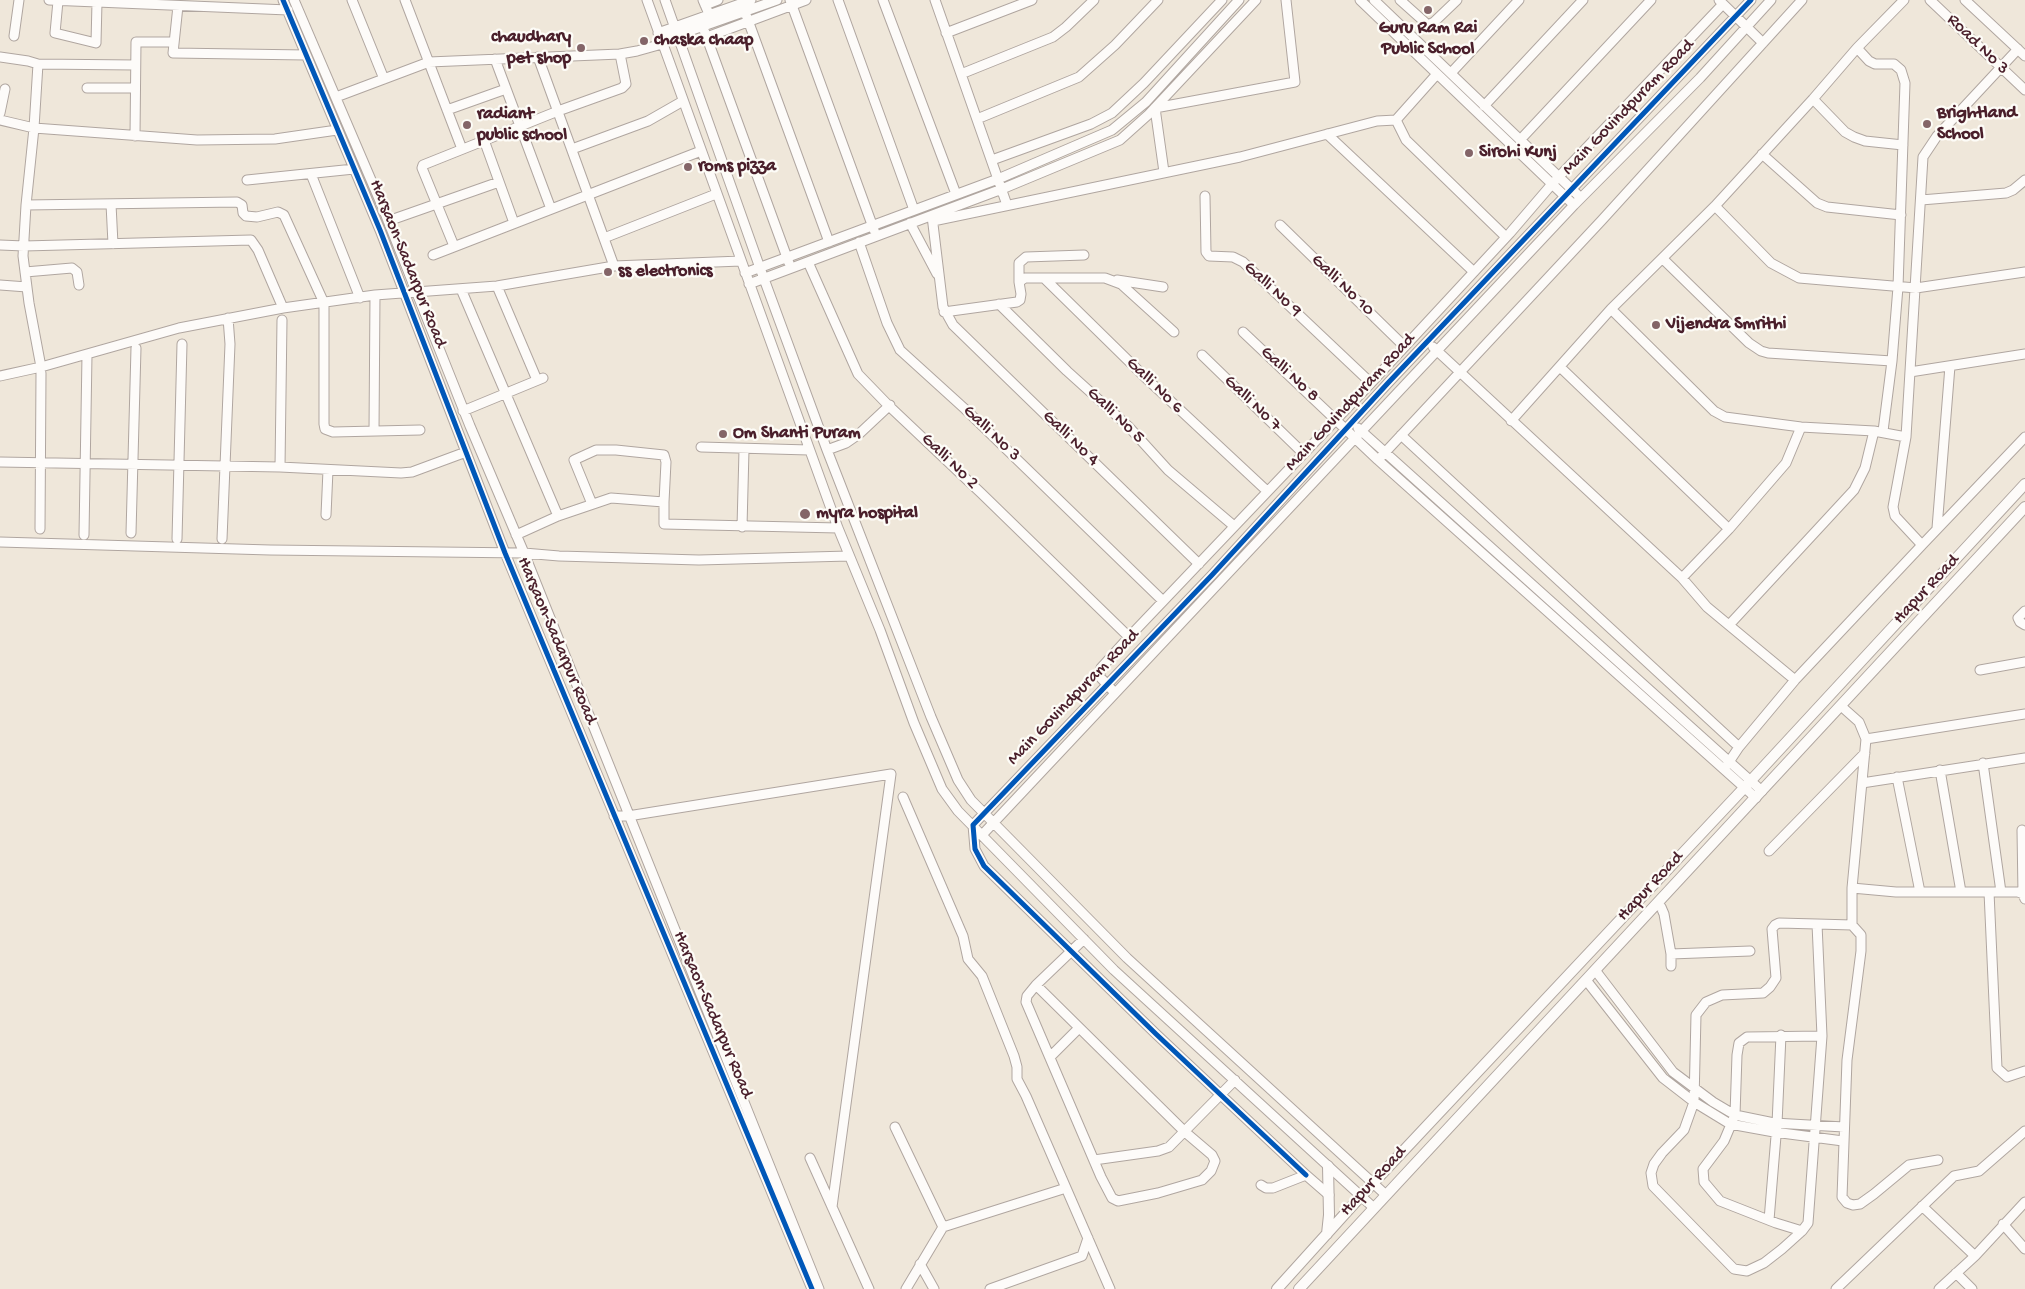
<!DOCTYPE html>
<html>
<head>
<meta charset="utf-8">
<style>
  body { margin:0 }
  canvas { display:block; background:#efe7da }
</style>
</head>
<body>
<canvas width="2025" height="1289"></canvas>
<script>
const ctx = document.querySelector('canvas').getContext('2d');
ctx.lineJoin = 'round';
const shape = rows => new Path2D(rows.map(r => 'M' + r).join(''));
function stroke(path, color, width, dash) { ctx.strokeStyle = color; ctx.lineWidth = width; ctx.lineCap = dash ? 'butt' : 'round'; ctx.setLineDash(dash || []); ctx.stroke(path); }
function write(font, color, halo, rows, align = 'center') {
  ctx.font = font + ' "Gochi Hand",sans-serif'; ctx.lineWidth = 4.5; ctx.setLineDash([]); ctx.textBaseline = 'middle'; ctx.strokeStyle = halo; ctx.fillStyle = color; for (const [text, x, y, turn = 0] of rows) {
    ctx.save(); ctx.translate(x, y); ctx.rotate((+turn || 0) * Math.PI / 180); ctx.textAlign = isNaN(turn) ? turn : align; if (halo) ctx.strokeText(text, 0, 0); ctx.fillText(text, 0, 0); ctx.restore();
  }
}
const minor = shape([
  [49,0,288,10],
  [283,0,380,230,505,553,812,1289],
  [294,0,383,208,470,426,524,553,819,1289],
  [352,0,384,79],
  [405,0,462,149],
  [647,0,838,528,880,630,914,723,942,789,958,811,1114,970,1374,1208],
  [665,0,760,268,827,450,931,717,958,780,971,800,1127,958,1386,1195],
  [703,0,712,21],
  [790,0,874,230],
  [838,0,914,210],
  [883,0,956,194],
  [935,0,1007,205],
  [1360,0,1574,205],
  [1374,0,1581,198],
  [1400,0,1428,25,1434,22,1457,0],
  [1719,0,1763,43],
  [1930,0,2025,90],
  [1965,0,2025,56],
  [58,1,55,33,96,43,97,2],
  [705,5,718,0],
  [178,6,173,53,306,55],
  [745,12,829,242],
  [700,19,789,263],
  [658,33,751,0],
  [946,33,1032,0],
  [14,36,19,0],
  [707,37,806,0],
  [661,41,777,0],
  [1857,48,1869,61,1875,64,1894,64,1901,70,1905,83,1898,287,1892,361,1883,431],
  [0,57,28,61,38,64,135,65],
  [538,57,614,266],
  [495,59,551,209],
  [38,64,34,128,26,205,23,256,29,303,41,367],
  [1451,73,1519,0],
  [961,74,1053,37,1066,27,1094,0],
  [87,88,135,88],
  [336,97,429,62,620,54,637,51,662,44],
  [1813,99,1845,132,1854,137,1865,141,1903,145],
  [1484,106,1583,0],
  [447,110,506,89],
  [0,113,5,89],
  [977,119,1079,77,1115,45,1158,0],
  [0,120,34,128,197,140,275,139,337,130],
  [1396,120,1406,140,1506,237],
  [1327,134,1474,272],
  [135,136,136,42,174,42],
  [484,140,514,223],
  [1520,140,1651,0],
  [572,149,648,121,683,101],
  [1762,154,1817,203,1827,207,1901,215],
  [992,160,1091,124,1112,113,1144,83,1222,0],
  [1164,172,1155,108,1295,82,1286,0],
  [311,174,360,298],
  [247,180,354,169],
  [1205,196,1206,252,1209,256,1233,257,1243,262,1371,383],
  [1921,200,2006,193,2013,190,2025,180],
  [111,204,113,244],
  [26,205,237,202,242,205,243,213,246,216,257,217,278,212,284,215,324,303,324,424,325,429,333,432,420,430],
  [1715,206,1771,263,1799,278,1916,288,2025,272],
  [932,216,943,307,953,325,1199,564],
  [388,221,499,182],
  [933,221,1240,157,1377,121,1396,120,1437,74],
  [910,223,937,274],
  [1280,225,1404,346],
  [604,238,716,194],
  [859,242,887,323,900,350,965,409,1163,601],
  [0,245,24,246,251,240,258,250,283,308],
  [454,246,422,168,423,165,558,111,622,88,626,84,620,54],
  [433,255,701,151],
  [1663,259,1749,343,1761,351,1768,353,1892,361],
  [808,262,858,374,888,405,981,493,1129,637],
  [25,272,72,268,77,272,79,285],
  [745,273,998,179,1112,130,1146,102,1239,0],
  [1044,278,1148,380,1267,491],
  [1117,280,1163,287],
  [1019,282,1019,263,1026,257,1084,255],
  [749,284,1002,189,1120,140,1149,114,1256,0],
  [0,285,27,287],
  [497,286,537,380],
  [461,289,558,516],
  [999,304,1067,371,1128,426,1168,470,1234,526],
  [1611,309,1714,411,1725,417,1801,427,1874,431,1865,468,1854,490,1730,624],
  [944,312,1017,302,1020,300,1021,294,1019,282,1025,278,1105,278,1121,284,1174,332],
  [1243,332,1378,460,1756,798],
  [1433,347,1682,578,1707,607,1795,680],
  [1202,355,1303,453],
  [1560,367,1729,529],
  [1910,372,2025,354],
  [0,376,41,367,179,328,283,308,375,295,497,286,614,266,741,261],
  [463,411,543,378],
  [1511,421,1611,309,1715,206,1813,99,1857,48,1904,0],
  [1358,428,1762,791],
  [374,431,375,295],
  [1401,435,1739,747],
  [1906,437,1923,157,1937,136,2018,49],
  [701,447,809,450],
  [827,450,846,443,859,434,890,405],
  [1378,460,1602,220,1802,0],
  [0,462,280,467,401,473,412,472,466,452],
  [280,467,282,320],
  [592,504,574,460,596,450,616,450,664,455,666,462,664,502],
  [326,515,328,470],
  [742,527,744,450],
  [1937,528,1950,366],
  [40,529,41,373],
  [131,533,136,348],
  [84,535,87,355],
  [516,535,558,516,611,498,664,502,664,524,838,528],
  [177,539,182,344],
  [222,539,230,344,228,318],
  [0,542,270,550,524,553,559,556,699,560,849,556],
  [1922,545,2025,437],
  [1682,578,1729,529,1786,463,1801,427],
  [2025,611,2018,618,2020,622,2025,625],
  [1980,670,2025,662],
  [1115,693,1100,677,1100,672,1101,668,1129,637,1371,383,1510,233,1552,184,1723,4],
  [1841,706,1859,722,1866,739,1852,888,1852,925],
  [1866,739,2025,714],
  [1983,763,2001,892],
  [1727,765,1739,747,1795,680,1922,545,1895,516,1893,507,1906,437,1874,431],
  [1940,770,1961,892],
  [1897,777,1920,892],
  [1862,783,2025,758],
  [903,797,963,936,968,959,982,976,1014,1056,1017,1067,1017,1079,1026,1096,1110,1289],
  [614,816,628,816,891,774,832,1207],
  [2022,830,2023,894],
  [982,835,1574,205,1700,78,1771,0],
  [1769,851,1865,753],
  [1852,888,1896,892,2018,892,2023,894,2025,899],
  [1989,892,1997,1068,2007,1077,2025,1071],
  [1656,905,1661,907,1664,914,1671,954,1671,966],
  [1817,924,1852,925,1861,935,1861,951,1847,1060,1842,1197,1847,1203,1853,1205,1860,1204,1874,1194,1909,1165,1938,1160],
  [1671,954,1750,951],
  [1595,970,1673,1072,1713,1102,1735,1115,1774,1123,1844,1127],
  [1586,980,1663,1078,1694,1102,1730,1124,1774,1132,1843,1141],
  [1036,985,1185,1132,1212,1155,1215,1161,1211,1171,1202,1180,1158,1193,1118,1201,1112,1198,1101,1177,1026,1002,1027,996,1036,985,1084,939],
  [1050,1057,1079,1028],
  [895,1127,943,1227,906,1289],
  [810,1158,869,1289],
  [1094,1160,1158,1151,1169,1147,1235,1080],
  [1306,1175,1156,1034,984,866,975,849,973,825,1212,575,1388,383,1751,0],
  [1261,1185,1266,1188,1273,1188,1306,1175,1329,1195],
  [1922,1206,1975,1256],
  [1769,1220,1777,1124,1781,1035],
  [2003,1224,2025,1249],
  [943,1227,1066,1188],
  [1802,1231,1808,1223,1822,1036,1817,924,1779,923,1775,925,1772,929,1776,978,1770,987,1763,993,1722,995,1706,1002,1696,1015,1694,1102,1684,1130,1662,1153,1654,1164,1651,1173,1653,1186,1734,1269,1747,1271,1764,1263,1782,1249,1802,1231,1776,1223,1720,1201,1704,1182,1703,1169,1724,1141,1735,1115,1737,1055,1739,1043,1747,1037,1822,1036],
  [920,1264,934,1289],
  [1956,1273,1972,1289],
  [990,1289,1082,1256,1088,1238],
  [1836,1289,1954,1176,1979,1171,2025,1131],
  [1939,1289,1975,1256,2025,1202]
]);
const major = shape([
  [1327,1234,1329,1215,1328,1166],
  [1277,1289,1361,1196,1744,788,2025,484],
  [1299,1289,2025,507]
]);
const cycleway = shape([
  [283,0,380,230,505,553,812,1289],
  [1306,1175,1156,1034,984,866,975,849,973,825,1212,575,1388,383,1751,0]
]);
const markers = [
  [1428,10,5,"#846568"],
  [644,41,5,"#846568"],
  [581,48,5,"#846568"],
  [1927,124,5,"#846568"],
  [467,125,5,"#846568"],
  [1469,153,5,"#846568"],
  [688,167,5,"#846568"],
  [608,272,5,"#846568"],
  [1656,325,5,"#846568"],
  [723,434,5,"#846568"],
  [805,514,6,"#846568"]
];
const poiNames = [
  ["Guru Ram Rai",1428,29,"center"],
  ["Public School",1428,50,"center"],
  ["chaudhary",571,38,"right"],
  ["pet shop",571,59,"right"],
  ["chaska chaap",654,41],
  ["Brightland",1937,114],
  ["School",1937,135],
  ["radiant",477,115],
  ["public school",477,136],
  ["Sirohi Kunj",1479,153],
  ["roms pizza",698,167],
  ["ss electronics",618,272],
  ["Vijendra Smrithi",1666,325],
  ["Om Shanti Puram",733,434],
  ["myra hospital",816,514]
];
const streetNames = [
  ["Road No 3",1977,45,44],
  ["Main Govindpuram Road",1629,108,-46],
  ["Harsaon-Sadarpur Road",407,264,68],
  ["Galli No 10",1342,286,44],
  ["Galli No 9",1272,290,43],
  ["Galli No 8",1289,375,43],
  ["Galli No 6",1154,386,44],
  ["Main Govindpuram Road",1351,403,-47],
  ["Galli No 7",1252,404,44],
  ["Galli No 5",1115,416,44],
  ["Galli No 3",991,434,44],
  ["Galli No 4",1070,439,44],
  ["Galli No 2",949,462,44],
  ["Hapur Road",1927,590,-47],
  ["Harsaon-Sadarpur Road",556,641,67],
  ["Main Govindpuram Road",1074,698,-46],
  ["Hapur Road",1651,887,-47],
  ["Harsaon-Sadarpur Road",712,1015,67],
  ["Hapur Road",1374,1182,-47]
];
stroke(minor, '#b0a6a0', 11);
stroke(major, '#b0a6a0', 12);
stroke(minor, '#fdfbf9', 9);
stroke(major, '#fdfbf9', 10);
stroke(cycleway, '#0057b8', 5);
for (const [x, y, r, color] of markers) { const dot = new Path2D(); dot.arc(x, y, r, 0, 2 * Math.PI); ctx.fillStyle = color; ctx.fill(dot); stroke(dot, '#fdfcf7', 2); }
write('bold 18px', '#4a1f2b', '#fdfcf7', poiNames, 'left');
write('18px', '#4a1f2b', '#fdfcf7', streetNames);
</script>
</body>
</html>
